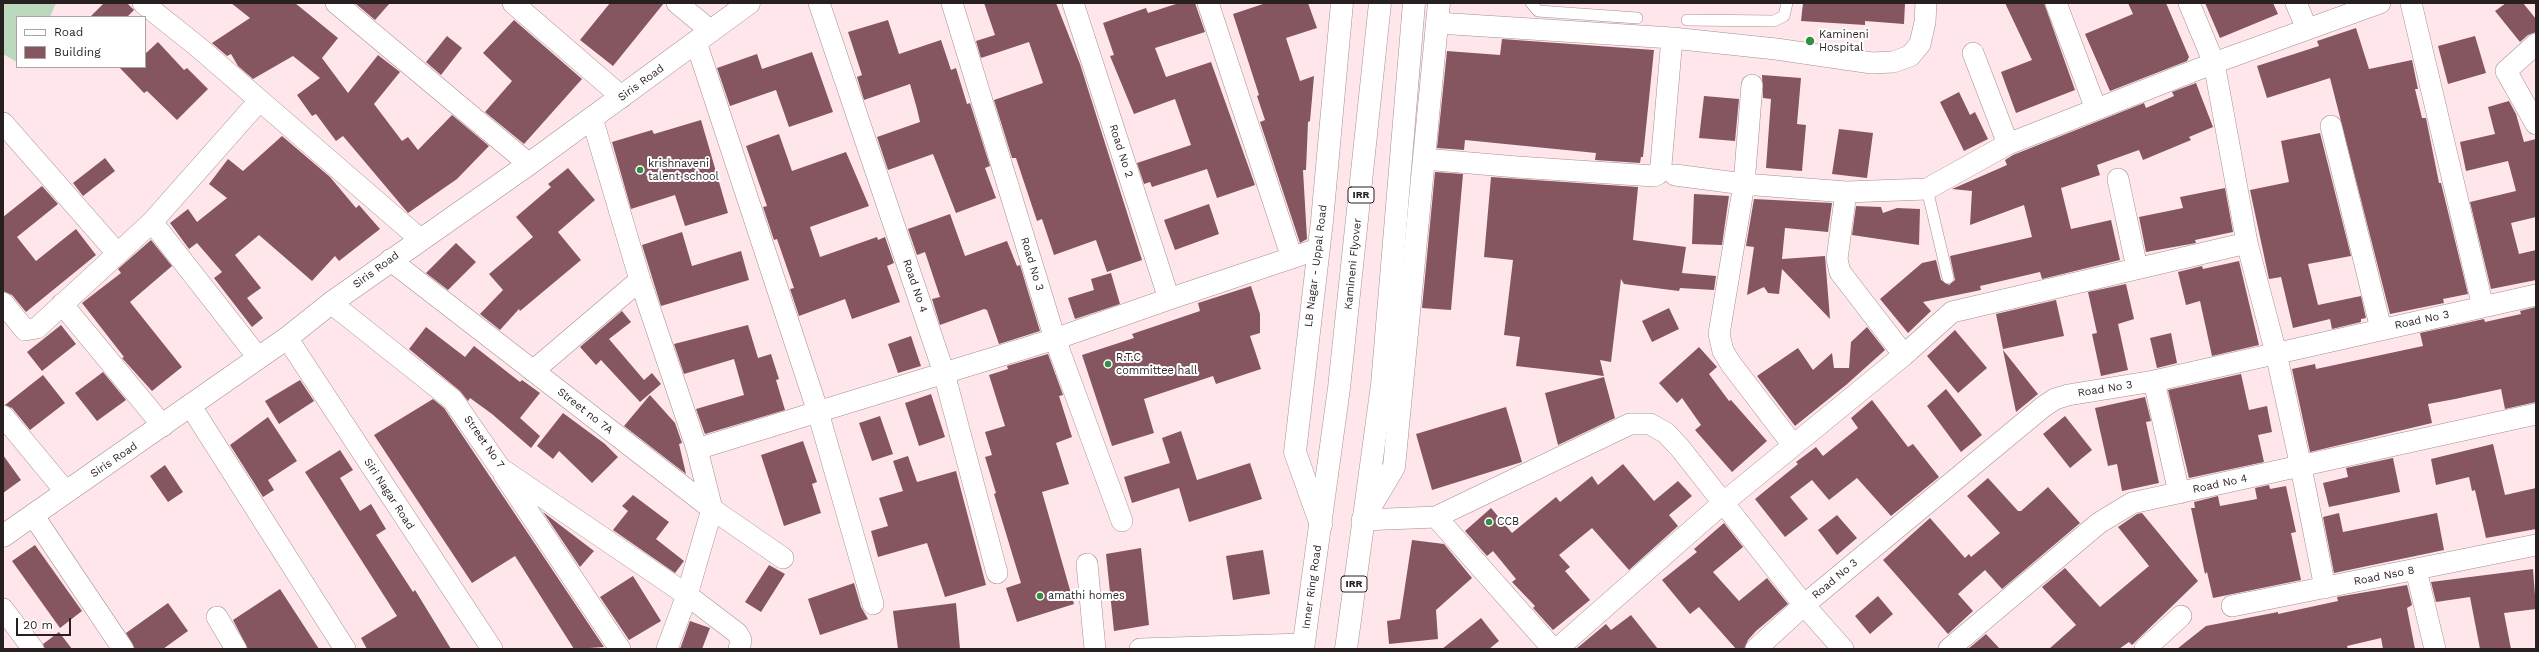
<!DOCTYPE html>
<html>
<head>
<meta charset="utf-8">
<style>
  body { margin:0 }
  #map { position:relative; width:2539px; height:652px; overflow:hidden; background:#fee6ea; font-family:"Work Sans",sans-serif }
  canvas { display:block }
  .frame { position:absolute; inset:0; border:4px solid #281f21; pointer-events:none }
  .legend { position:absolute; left:16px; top:16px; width:130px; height:52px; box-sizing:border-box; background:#fff; border:1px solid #a9a5a6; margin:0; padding:5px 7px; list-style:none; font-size:12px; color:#281f21 }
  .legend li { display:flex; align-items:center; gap:8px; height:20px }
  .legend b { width:20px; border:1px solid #a9a5a6 }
  .scale { position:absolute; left:16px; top:618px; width:55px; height:18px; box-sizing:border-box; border:2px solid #281f21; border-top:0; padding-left:5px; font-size:12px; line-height:14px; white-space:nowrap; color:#281f21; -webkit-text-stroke:3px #fff; paint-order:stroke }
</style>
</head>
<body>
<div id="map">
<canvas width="2539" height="652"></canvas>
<div class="frame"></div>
<ul class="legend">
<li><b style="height:5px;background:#fff"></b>Road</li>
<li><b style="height:11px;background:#855660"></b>Building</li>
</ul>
<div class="scale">20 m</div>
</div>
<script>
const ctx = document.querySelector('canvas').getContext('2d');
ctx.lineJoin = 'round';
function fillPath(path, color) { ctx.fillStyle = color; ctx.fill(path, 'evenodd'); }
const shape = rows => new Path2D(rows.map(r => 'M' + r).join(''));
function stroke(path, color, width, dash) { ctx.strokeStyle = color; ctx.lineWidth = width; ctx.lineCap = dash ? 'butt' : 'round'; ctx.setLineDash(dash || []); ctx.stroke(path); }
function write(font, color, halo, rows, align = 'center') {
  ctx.font = font + ' "Work Sans",sans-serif'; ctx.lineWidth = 4; ctx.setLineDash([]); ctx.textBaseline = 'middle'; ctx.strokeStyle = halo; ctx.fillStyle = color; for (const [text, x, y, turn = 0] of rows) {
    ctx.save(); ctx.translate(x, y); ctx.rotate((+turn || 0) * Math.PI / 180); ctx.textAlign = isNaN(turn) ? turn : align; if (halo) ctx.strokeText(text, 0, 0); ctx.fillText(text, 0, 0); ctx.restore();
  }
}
const green = shape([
  [3,3,56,3,50,17,17,17,17,62,3,54]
]);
const building = shape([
  [104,3,127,3,134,10,127,17,90,17],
  [231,3,295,3,338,38,322,58,348,93,378,55,400,72,374,104,402,141,408,137,418,150,452,115,489,146,457,179,408,213,343,136,336,141,316,114,312,116,297,95,320,78,293,56,253,79,238,66,231,54,227,56,212,43,250,18],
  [355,3,390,3,375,20],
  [610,3,664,3,613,66,580,40],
  [984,3,1056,3,1080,64,1142,260,1107,272,1096,240,1054,255,1042,219,1037,221,1016,158,1012,158,994,100,1043,83,1029,42,981,58,976,41,995,35],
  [1179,3,1195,3,1205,32,1155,48,1166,77,1211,62,1255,185,1217,198,1207,169,1152,187,1150,182,1144,184,1137,163,1191,145,1175,99,1134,114,1110,56,1114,55,1103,23,1146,8,1148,13],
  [1266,3,1308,3,1317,28,1286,38,1300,81,1314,76,1310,121,1308,122,1306,170,1303,170,1307,239,1300,243,1260,122,1265,120,1257,96,1259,95,1233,14],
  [1803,3,1905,3,1904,24,1865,21,1865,25,1801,21],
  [2005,3,2044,3,2075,90,2016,113,2001,72,2032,60],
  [2128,3,2166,3,2189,57,2187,61,2110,91,2085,34,2133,14],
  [2205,3,2273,3,2278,14,2220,38],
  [2506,3,2523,3,2536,19,2536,32,2528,35,2520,42,2495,11],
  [514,20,582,79,524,144,485,112,512,81,483,53],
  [888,20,899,54,941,40,951,70,956,68,967,104,970,103,990,166,985,168,996,198,956,213,933,154,888,170,877,137,920,122,917,109,910,84,864,100,857,77,862,75,848,32],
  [2356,28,2369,69,2412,60,2418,89,2415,89,2422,118,2426,118,2439,183,2441,183,2468,294,2443,299,2444,303,2390,314,2330,78,2267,98,2257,66,2319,46,2317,41],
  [447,36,462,48,441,75,426,62],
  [2475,36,2486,73,2448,84,2438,46],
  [1502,39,1654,50,1643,157,1641,157,1640,163,1595,160,1596,153,1465,140,1464,150,1437,148,1447,51,1500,55],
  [158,42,184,70,187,68,208,89,177,120,147,91,144,93,119,67,145,67,145,54],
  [812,52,833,112,789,127,776,90,730,106,717,68,757,54,762,69],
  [1762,75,1801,78,1797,124,1806,125,1802,171,1766,168,1771,99,1763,98],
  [2196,83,2213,127,2189,137,2191,140,2143,160,2139,150,2097,165,2100,175,2061,188,2071,229,2111,220,2120,260,2042,279,2040,272,1980,286,1981,290,1923,302,1931,311,1908,333,1880,299,1922,263,1936,260,1941,280,1949,285,1955,280,1950,256,2032,237,2024,205,1970,225,1972,191,1952,189,2007,165,2005,160,2013,155,2144,103,2146,108,2174,96,2172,92],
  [1959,92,1970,115,1975,112,1988,139,1964,151,1940,102],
  [1704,96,1739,99,1735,141,1699,138],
  [2509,101,2516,114,2524,142,2536,139,2536,217,2511,223,2519,254,2536,250,2536,280,2491,289,2470,202,2516,191,2508,161,2466,171,2460,142,2495,134,2488,107],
  [701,120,728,213,685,226,675,195,631,209,612,142,652,130,654,134],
  [1839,129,1873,133,1867,178,1832,174],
  [2320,133,2351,256,2308,264,2318,305,2361,296,2366,318,2361,319,2361,322,2332,329,2330,319,2293,328,2281,277,2269,279,2250,190,2289,182,2281,141],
  [779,134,792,171,846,152,869,206,810,227,820,257,877,237,878,240,885,237,894,263,887,266,900,302,852,319,845,299,799,316,790,289,794,288,777,239,774,240,763,207,767,206,746,146],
  [282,136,330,177,356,208,359,205,380,229,339,261,335,256,312,281,259,235,235,255,261,288,247,298,263,318,252,327,214,278,222,272,197,243,189,249,170,223,188,209,197,222,227,198,209,184,228,159,243,171],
  [105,158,115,171,83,196,73,183],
  [568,168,595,200,558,232,581,260,520,311,519,309,500,330,480,314,503,290,489,274,533,237,516,217,551,187,548,184],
  [1435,172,1463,174,1451,310,1422,308],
  [1491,177,1638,187,1633,240,1686,247,1682,273,1716,276,1714,290,1680,288,1679,291,1624,284,1621,279,1611,362,1600,360,1604,376,1516,366,1520,337,1504,335,1513,260,1484,257],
  [42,186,58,204,17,237,36,261,76,229,96,255,26,312,12,295,3,291,3,217],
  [2225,188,2233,232,2195,240,2196,243,2146,252,2139,217,2183,208,2180,197],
  [1694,194,1729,196,1722,245,1692,244],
  [1754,199,1832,203,1828,232,1785,228,1782,259,1825,256,1830,319,1782,269,1779,294,1768,293,1764,287,1747,295,1754,247,1746,246],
  [1209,204,1219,234,1175,250,1164,220],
  [1856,206,1881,207,1883,213,1897,208,1920,209,1919,245,1852,235],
  [950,214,965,256,1007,241,1017,266,1020,265,1040,331,999,344,987,310,984,309,940,325,932,299,940,297,925,252,917,255,908,229],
  [682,232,692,266,741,251,749,280,661,306,642,245],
  [151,240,172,266,130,302,182,367,152,391,122,358,124,357,82,303,121,273,118,269],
  [456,243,476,262,448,290,426,273],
  [2239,261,2259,345,2212,356,2200,301,2186,305,2178,272,2202,266,2203,269],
  [1111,273,1120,304,1075,319,1068,298,1094,290,1091,279],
  [2126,284,2134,319,2118,324,2128,370,2101,376,2092,334,2097,333,2088,292],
  [1251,286,1260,314,1260,333,1250,336,1261,369,1216,384,1213,376,1144,399,1154,433,1112,446,1082,355,1134,338,1132,334,1200,311,1198,303],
  [2056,300,2064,336,2003,349,1996,314],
  [2536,307,2536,402,2505,409,2501,389,2455,399,2428,404,2432,423,2310,452,2292,369,2315,364,2316,369,2423,346,2420,333,2484,319,2485,322,2521,314,2520,311],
  [1669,308,1679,329,1652,342,1642,321],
  [622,311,631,322,609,339,644,380,652,373,661,384,640,402,601,360,596,365,580,347],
  [61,325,76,344,42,371,27,352],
  [748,325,758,358,771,354,779,379,776,380,785,410,705,434,696,409,744,395,734,359,684,374,674,344],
  [426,327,465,357,474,346,520,382,522,380,540,393,520,418,540,436,531,448,492,414,470,398,468,401,460,391,409,349],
  [1867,327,1885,350,1846,385,1795,426,1757,376,1798,348,1813,370,1832,353,1834,368,1849,368,1851,342],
  [1955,330,1987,368,1958,393,1927,356],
  [2171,333,2177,363,2157,368,2150,338],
  [911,336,921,366,898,373,888,344],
  [1699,347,1717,367,1709,374,1729,401,1731,400,1767,441,1732,472,1695,430,1701,425,1682,398,1677,403,1659,383],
  [2003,350,2038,394,2016,412],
  [1048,354,1063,395,1059,396,1072,437,1056,443,1069,484,1042,492,1074,604,1017,622,1006,588,1021,583,994,494,996,493,985,457,992,455,985,432,1005,426,989,375,1008,369,1007,366],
  [103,372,126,400,97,421,75,393],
  [2241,374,2249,410,2267,406,2272,432,2258,435,2264,462,2189,478,2168,390],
  [43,375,65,403,30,430,12,408,5,405],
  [1604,377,1615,418,1558,445,1545,393],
  [300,380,314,401,279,424,265,401],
  [1946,389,1982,435,1961,452,1927,406],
  [931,394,945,437,919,446,905,403],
  [650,395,675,423,682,443,679,444,686,474,624,426],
  [2145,397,2151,421,2146,422,2159,483,2122,491,2117,464,2108,466,2095,408],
  [433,399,444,408,604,647,574,649,515,556,472,583,374,435],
  [1872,400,1908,447,1913,444,1939,477,1891,516,1857,478,1829,500,1812,480,1790,497,1808,519,1785,537,1755,499,1798,464,1796,462,1816,447,1823,456,1858,428,1851,418],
  [1506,407,1522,462,1432,490,1416,434],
  [563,413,605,444,618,457,592,483,559,451,553,459,537,446],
  [880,416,893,454,872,461,859,423],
  [2065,416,2092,450,2070,468,2043,434],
  [268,417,297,461,268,480,274,490,263,497,230,445],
  [1181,431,1197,480,1250,463,1262,499,1189,522,1179,488,1132,503,1124,477,1170,463,1162,438],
  [803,441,817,482,812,484,821,513,784,526,761,455],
  [2493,444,2505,495,2536,488,2536,529,2486,538,2475,490,2472,491,2469,477,2436,485,2431,459],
  [340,450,353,470,340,478,360,511,371,504,386,529,376,535,413,592,415,590,451,649,367,649,361,638,397,616,305,472],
  [3,455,21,480,3,493],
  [908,456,917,482,956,471,986,585,945,597,927,543,878,557,871,531,888,526,879,498,903,491,893,461],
  [2393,458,2400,492,2329,507,2323,483,2348,477,2346,468],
  [1623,464,1654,501,1678,481,1692,496,1669,515,1678,526,1629,570,1592,528,1559,555,1570,567,1565,571,1590,600,1553,630,1533,608,1535,606,1512,582,1516,579,1493,551,1487,556,1465,531,1491,508,1512,533,1556,497,1560,502,1592,476,1598,485],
  [165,465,183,492,168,502,150,476],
  [1988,478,2018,511,2021,511,2048,487,2080,523,2002,589,1985,570,1958,594,1973,611,1948,634,1883,560,1930,518,1965,558,1969,554,1971,557,2000,533,1967,496],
  [2269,485,2270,489,2286,486,2296,532,2291,533,2301,580,2213,598,2207,572,2205,574,2191,508,2195,508,2194,502,2218,496,2220,506,2257,499,2255,488],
  [633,495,669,522,656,539,684,561,675,573,613,530,628,511,622,506],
  [543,512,594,551,580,567],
  [2142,513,2198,581,2132,645,2129,642,2119,649,2049,649,2076,625,2042,587,2065,568,2100,607,2149,566,2118,527,2137,514],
  [2339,513,2343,532,2437,513,2444,550,2334,573,2323,517],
  [1837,515,1857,538,1837,555,1818,530],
  [1724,523,1743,547,1713,572,1739,601,1767,578,1788,604,1756,631,1748,640,1744,649,1736,649,1699,607,1690,614,1662,580,1697,552,1694,549],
  [1412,540,1444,544,1472,578,1436,610,1438,639,1389,644,1387,621,1400,619],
  [35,545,82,611,60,628,12,561],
  [1141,548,1149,625,1114,631,1106,554],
  [1263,550,1270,594,1233,600,1226,556],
  [769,565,785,574,761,612,745,602],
  [2533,569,2536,609,2504,613,2511,649,2480,649,2470,597,2436,602,2431,582],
  [633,576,661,621,629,640,600,597],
  [854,583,861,607,868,619,820,635,808,599],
  [2407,585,2412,605,2407,608,2415,649,2383,649,2381,638,2347,646,2348,649,2177,649,2206,626,2278,612,2278,614,2338,601,2337,597],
  [280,589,319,649,248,649,233,620],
  [1878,596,1893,614,1870,634,1855,616],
  [168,603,188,631,163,649,135,649,126,633],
  [956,603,960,649,898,649,893,611],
  [1631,615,1658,649,1576,649,1606,624,1611,630],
  [1481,618,1499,641,1489,649,1442,649],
  [690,621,710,628,702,649,680,649],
  [59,632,72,649,45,649,43,644],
  [1986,634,2000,649,1968,649]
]);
const service = shape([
  [1531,3,1538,11,1637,18],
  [1687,20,1774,21,1784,16,1787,3],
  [1927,189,1948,278]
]);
const minor = shape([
  [143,3,197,46,420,239],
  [336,3,529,164],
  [513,3,622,97],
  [677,3,711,31],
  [819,3,944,373,997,573],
  [952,3,1055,339,1122,521],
  [1073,3,1169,299],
  [1208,3,1292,258],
  [2056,3,2096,109],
  [2296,3,2307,29],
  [2411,3,2483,307],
  [1437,23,1672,38,1776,49,1872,63,1893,62,1910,56,1920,44,1925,22,1926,3],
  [696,42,818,412,873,604],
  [2536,44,2506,71,2536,124],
  [1973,53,2008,144],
  [1752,85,1744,184,1719,334,1723,351,1731,364,1793,445],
  [592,118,640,280,697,449,712,509,687,595,667,649],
  [3,123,117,253],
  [2331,126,2381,329],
  [1424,159,1517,167,1654,176,1658,174,1661,165,1672,38],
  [1675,175,1744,184,1846,192,1927,189,2008,144,2214,63,2380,3],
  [2118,179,2137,268],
  [1846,192,1837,259,1840,272,1904,355],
  [152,222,257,356],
  [2247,243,2276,353,2301,467,2325,588],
  [390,260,712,509,783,558],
  [3,303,25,330,37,328,152,222,259,101],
  [331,303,453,400,500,468,687,595,737,633,741,640,739,649],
  [62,304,163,426],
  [287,338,492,649],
  [533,371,640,280],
  [2154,381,2179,493],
  [190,405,345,649],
  [3,416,66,492],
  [697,449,1055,339,1169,299,1318,249],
  [504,475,620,649],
  [33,515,123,649],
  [1436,517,1553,649],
  [1363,520,1436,517,1630,424,1650,424,1666,433,1680,448,1804,605,1843,649],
  [1087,564,1095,649],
  [2416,570,2435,649],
  [2232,606,2536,545],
  [3,609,33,649],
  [217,617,236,649],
  [1140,649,1304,644],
  [1557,649,1723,503,1904,355,1952,312,2247,243,2214,63,2189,3],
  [1756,649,1804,605,2043,407,2055,399,2068,395,2154,381,2536,295],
  [1949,649,2099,523,2132,503,2536,414],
  [2145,649,2181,616]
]);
const tertiary = shape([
  [1363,519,1394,467,1439,3],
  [1321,525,1295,452,1322,221,1342,3],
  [3,536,287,338,331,303,529,164,749,3]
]);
const trunk = shape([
  [1303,649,1339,388,1380,3],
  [1346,649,1382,385,1414,3]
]);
const markers = [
  [1810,41,5,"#338f41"],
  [640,170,4,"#338f41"],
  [1108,364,4,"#338f41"],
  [1489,522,4,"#338f41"],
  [1040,596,4,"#338f41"]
];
const shields = [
  [1361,195,26],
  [1354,584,26]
];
const shieldNames = [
  ["IRR",1361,195],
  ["IRR",1354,584]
];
const poiNames = [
  ["Kamineni",1819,35],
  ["Hospital",1819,48],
  ["krishnaveni",648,164],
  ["talent school",648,177],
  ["R.T.C",1116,358],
  ["committee hall",1116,371],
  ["CCB",1497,522],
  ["amathi homes",1048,596]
];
const streetNames = [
  ["Siris Road",641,83,-36],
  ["Road No 2",1121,151,72],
  ["Road No 3",1032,264,73],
  ["Kamineni Flyover",1353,264,-84],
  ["LB Nagar - Uppal Road",1316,266,-83],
  ["Siris Road",376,270,-36],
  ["Road No 4",915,286,71],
  ["Road No 3",2422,320,-12],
  ["Road No 3",2105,389,-9],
  ["Street no 7A",585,411,38],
  ["Street No 7",484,442,55],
  ["Siris Road",114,460,-34],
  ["Road No 4",2220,484,-12],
  ["Siri Nagar Road",389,494,57],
  ["Road Nso 8",2384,576,-11],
  ["Road No 3",1835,579,-40],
  ["Inner Ring Road",1312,587,-82]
];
fillPath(green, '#bcd9bd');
fillPath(building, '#855660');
stroke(service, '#a58f93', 12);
stroke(minor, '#a58f93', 22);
stroke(tertiary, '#a58f93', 23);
stroke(trunk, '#a58f93', 23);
stroke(service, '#fff', 11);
stroke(minor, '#fff', 21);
stroke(tertiary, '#fff', 22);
stroke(trunk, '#fff', 22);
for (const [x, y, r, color] of markers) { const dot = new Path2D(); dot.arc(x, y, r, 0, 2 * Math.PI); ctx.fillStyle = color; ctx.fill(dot); stroke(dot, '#fff', 1.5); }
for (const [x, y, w] of shields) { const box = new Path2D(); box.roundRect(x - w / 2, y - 8, w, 16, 3); ctx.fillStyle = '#fff'; ctx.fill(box); stroke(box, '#281f21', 1); }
write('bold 10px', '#281f21', null, shieldNames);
write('11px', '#281f21', '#fff', poiNames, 'left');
write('11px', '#281f21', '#fff', streetNames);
</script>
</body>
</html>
